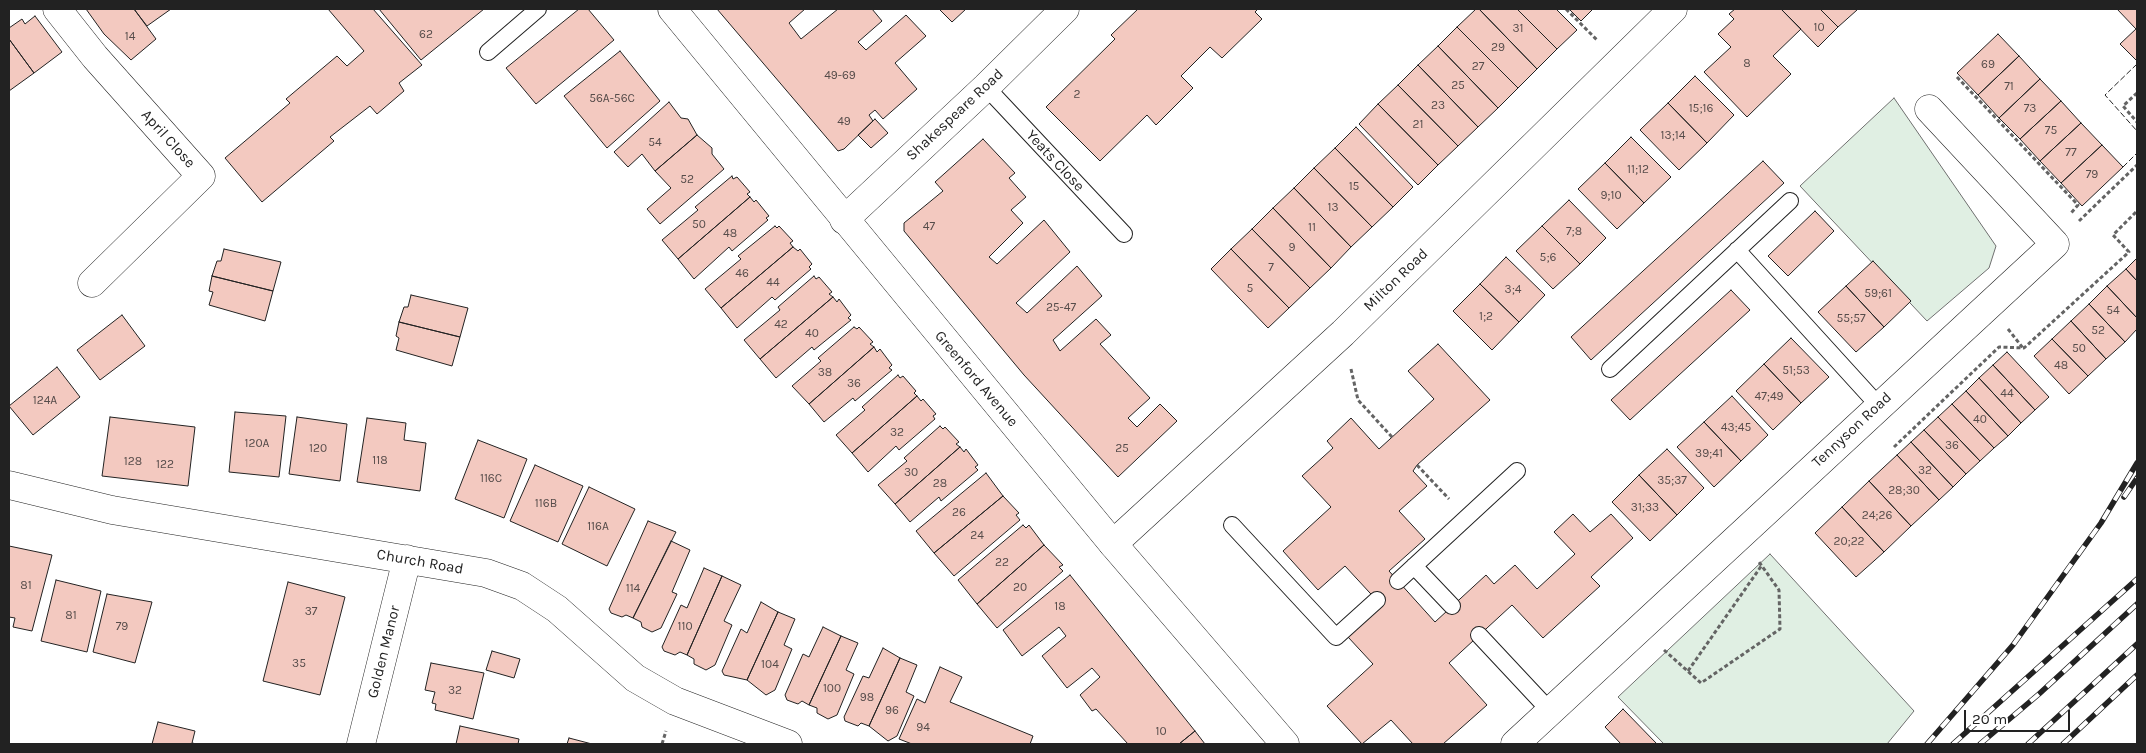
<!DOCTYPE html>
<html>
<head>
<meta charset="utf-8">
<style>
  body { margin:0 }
  #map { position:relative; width:2146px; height:753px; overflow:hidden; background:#fff; font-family:Karla,sans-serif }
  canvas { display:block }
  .frame { position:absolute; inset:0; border:10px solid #222; pointer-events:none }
  .scale { position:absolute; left:1964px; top:710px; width:106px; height:22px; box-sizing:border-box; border:2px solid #222; border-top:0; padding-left:6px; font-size:15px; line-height:18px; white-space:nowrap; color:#222; -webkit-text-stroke:4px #fff; paint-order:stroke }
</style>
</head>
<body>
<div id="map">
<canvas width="2146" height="753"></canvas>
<div class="frame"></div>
<div class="scale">20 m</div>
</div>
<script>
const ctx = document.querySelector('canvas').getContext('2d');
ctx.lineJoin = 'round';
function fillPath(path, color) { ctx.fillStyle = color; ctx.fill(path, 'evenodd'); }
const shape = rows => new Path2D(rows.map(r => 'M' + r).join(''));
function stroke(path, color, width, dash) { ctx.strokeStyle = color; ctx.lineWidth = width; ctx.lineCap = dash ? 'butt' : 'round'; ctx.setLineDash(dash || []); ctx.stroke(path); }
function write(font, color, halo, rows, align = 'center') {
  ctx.font = font + ' Karla,sans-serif'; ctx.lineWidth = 4; ctx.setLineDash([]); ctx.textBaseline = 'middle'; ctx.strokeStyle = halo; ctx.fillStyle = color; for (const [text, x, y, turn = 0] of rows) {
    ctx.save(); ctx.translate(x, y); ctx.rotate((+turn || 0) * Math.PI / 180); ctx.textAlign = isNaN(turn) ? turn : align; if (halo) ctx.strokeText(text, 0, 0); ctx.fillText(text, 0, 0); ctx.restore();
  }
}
const green = shape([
  [1894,98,1996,246,1989,268,1927,321,1800,186,1894,98],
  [1770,554,1914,711,1887,744,1664,744,1618,697,1770,554]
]);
const building = shape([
  [86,9,134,9,156,39,131,60,104,34,86,9],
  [134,9,171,9,147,26,134,9],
  [328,9,373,9,422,65,399,83,404,91,377,114,370,106,330,137,334,141,262,202,225,158,290,103,286,99,337,56,347,66,364,51,328,9],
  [379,9,484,9,421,60,379,9],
  [579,9,588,9,614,40,536,104,506,68,579,9],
  [717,9,805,9,789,23,801,39,838,9,872,9,882,21,858,42,866,50,906,15,926,36,895,63,917,89,883,119,875,110,869,115,873,121,844,149,838,151,717,9],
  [939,9,966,9,952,22,939,9],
  [1138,9,1258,9,1255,12,1262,19,1222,58,1210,47,1181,76,1193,88,1156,125,1147,115,1100,161,1046,107,1115,39,1111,35,1138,9],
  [1476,9,1479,9,1537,69,1518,88,1457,27,1476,9],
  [1479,9,1517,9,1557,49,1537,69,1479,9],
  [1517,9,1556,9,1577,30,1557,49,1517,9],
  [1569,9,1593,9,1581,21,1569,9],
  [1735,9,1781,9,1801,29,1773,56,1791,74,1747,117,1704,72,1731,47,1718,34,1734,19,1729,14,1735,9],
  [1781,9,1820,9,1838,27,1818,47,1781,9],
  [1820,9,1856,9,1857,10,1838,27,1820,9],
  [2117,9,2137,9,2137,28,2136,29,2117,9],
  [35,16,62,52,34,73,9,39,9,28,22,19,25,24,35,16],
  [1457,27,1518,88,1498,108,1438,46,1457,27],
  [2137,28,2137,61,2120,44,2137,28],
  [1998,34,2019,56,1978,95,1957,73,1998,34],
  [9,39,34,73,9,91,9,39],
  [1438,46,1498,108,1478,127,1418,65,1438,46],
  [620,51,660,101,607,148,564,96,620,51],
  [2019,56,2040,79,1999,118,1978,95,2019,56],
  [1418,65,1478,127,1458,146,1398,85,1418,65],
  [1695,76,1734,115,1707,143,1668,103,1695,76],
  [2040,79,2061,101,2020,139,1999,118,2040,79],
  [1398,85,1458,146,1438,165,1378,104,1398,85],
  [2061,101,2081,123,2040,161,2020,139,2061,101],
  [669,102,681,118,688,119,697,135,655,171,642,154,628,167,614,152,669,102],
  [1668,103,1707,143,1679,170,1640,130,1668,103],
  [1378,104,1438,165,1418,185,1359,124,1378,104],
  [875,119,888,133,871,148,858,135,875,119],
  [2081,123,2102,145,2061,183,2040,161,2081,123],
  [1356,127,1413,187,1393,207,1335,148,1356,127],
  [697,135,712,148,712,154,724,169,660,224,647,209,671,188,655,171,697,135],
  [1631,137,1671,177,1644,203,1605,163,1631,137],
  [983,139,1015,173,1009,178,1026,197,1011,210,1023,223,989,257,997,264,1044,220,1070,252,1016,303,1027,313,1077,266,1102,296,1053,340,1060,351,1096,319,1111,335,1100,344,1150,398,1128,418,1137,427,1160,404,1177,421,1118,477,1024,375,904,231,904,223,943,191,935,182,983,139],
  [2102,145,2123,167,2082,206,2061,183,2102,145],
  [1335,148,1393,207,1372,227,1314,168,1335,148],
  [1763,161,1784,183,1591,360,1571,337,1763,161],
  [1605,163,1644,203,1617,229,1578,189,1605,163],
  [1314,168,1372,227,1351,247,1294,188,1314,168],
  [732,176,733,179,737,177,750,192,747,194,750,197,678,259,662,240,698,210,695,207,732,176],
  [1294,188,1351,247,1331,268,1273,208,1294,188],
  [750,197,754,202,756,200,769,216,766,218,768,220,732,251,729,247,694,279,678,259,750,197],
  [1569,200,1606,238,1580,264,1542,226,1569,200],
  [1273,208,1331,268,1310,288,1252,229,1273,208],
  [1815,211,1834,231,1788,276,1768,256,1815,211],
  [775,226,777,228,779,226,793,241,790,243,793,247,721,308,705,289,741,259,738,256,775,226],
  [1542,226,1580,264,1553,289,1516,251,1542,226],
  [1252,229,1310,288,1289,308,1231,249,1252,229],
  [793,247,798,251,800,249,812,264,809,267,811,269,775,300,772,297,737,328,721,308,793,247],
  [224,249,281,262,273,291,212,276,217,261,221,261,224,249],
  [1231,249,1289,308,1268,328,1211,269,1231,249],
  [1506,257,1545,295,1519,322,1480,284,1506,257],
  [2137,258,2137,281,2126,269,2137,258],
  [1873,261,1911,301,1884,327,1846,286,1873,261],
  [2126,269,2137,281,2137,318,2107,286,2126,269],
  [212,276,273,291,265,321,209,305,213,292,209,291,212,276],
  [814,276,816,279,819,277,832,292,829,294,833,297,760,359,744,340,780,310,778,307,814,276],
  [1480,284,1519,322,1492,350,1453,311,1480,284],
  [1846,286,1884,327,1856,352,1818,312,1846,286],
  [2107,286,2137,318,2137,329,2125,342,2089,304,2107,286],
  [1731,290,1750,310,1630,420,1611,400,1731,290],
  [411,295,468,308,460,337,399,322,404,307,408,307,411,295],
  [833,297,837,302,839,299,851,315,848,318,851,320,814,350,812,347,776,378,760,359,833,297],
  [2089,304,2125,342,2106,359,2071,321,2089,304],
  [122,315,145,346,100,380,77,350,122,315],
  [2071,321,2106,359,2088,376,2052,339,2071,321],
  [399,322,460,337,452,366,396,350,399,338,396,336,399,322],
  [854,327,857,329,859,327,873,342,870,344,874,347,809,404,792,386,821,361,818,358,854,327],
  [1791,338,1829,377,1801,403,1764,364,1791,338],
  [2052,339,2088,376,2069,394,2034,356,2052,339],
  [1438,344,1490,400,1417,465,1413,471,1427,486,1399,511,1425,539,1389,571,1435,622,1486,575,1494,584,1515,565,1537,589,1575,554,1554,532,1573,514,1590,532,1611,514,1633,538,1591,577,1600,586,1543,638,1512,605,1449,663,1487,705,1443,744,1413,744,1391,720,1362,744,1327,706,1373,664,1348,637,1382,606,1345,566,1318,590,1283,551,1331,507,1302,476,1333,448,1327,441,1351,418,1379,449,1434,399,1408,371,1438,344],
  [874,347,877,352,880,349,892,365,889,368,892,370,855,401,853,398,824,422,809,404,874,347],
  [2007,352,2049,397,2035,410,1993,365,2007,352],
  [1764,364,1801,403,1773,430,1736,391,1764,364],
  [1993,365,2035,410,2021,423,1979,378,1993,365],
  [57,367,80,397,33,435,9,406,57,367],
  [898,375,900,378,903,376,916,391,914,393,917,396,852,453,836,435,865,410,862,407,898,375],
  [1979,378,2021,423,2008,436,1966,391,1979,378],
  [1966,391,2008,436,1994,448,1952,404,1966,391],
  [917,396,921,401,923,399,936,414,933,416,935,419,899,450,896,446,868,472,852,453,917,396],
  [1732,396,1768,435,1741,461,1704,422,1732,396],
  [1952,404,1994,448,1980,461,1938,417,1952,404],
  [235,412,286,416,279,477,229,472,235,412],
  [110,417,195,427,188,486,102,476,110,417],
  [297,417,347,424,340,481,289,474,297,417],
  [1938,417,1980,461,1966,474,1924,430,1938,417],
  [367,418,406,423,404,440,426,443,420,491,357,482,367,418],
  [1704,422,1741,461,1714,487,1677,447,1704,422],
  [940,426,943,429,945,427,959,442,956,444,960,447,895,504,878,485,907,461,904,458,940,426],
  [1924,430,1966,474,1953,487,1911,442,1924,430],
  [478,440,527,459,504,518,455,499,478,440],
  [1911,442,1953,487,1939,500,1897,455,1911,442],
  [960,447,964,452,966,449,978,465,975,467,978,470,941,501,939,497,910,522,895,504,960,447],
  [1667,449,1704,488,1677,515,1639,475,1667,449],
  [1897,455,1939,500,1911,526,1869,481,1897,455],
  [535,465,583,486,558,542,510,521,535,465],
  [986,473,1003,496,934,553,916,531,986,473],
  [1639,475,1677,515,1650,541,1612,502,1639,475],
  [1869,481,1911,526,1884,552,1842,507,1869,481],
  [589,487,635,509,607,566,562,544,589,487],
  [1003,496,1019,513,1016,515,1020,520,954,576,934,553,1003,496],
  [1842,507,1884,552,1856,577,1815,533,1842,507],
  [648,521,676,532,633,618,626,615,622,617,611,613,609,609,648,521],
  [1023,525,1026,528,1029,525,1044,545,977,604,958,580,1023,525],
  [671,541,690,550,672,592,677,594,661,628,652,632,642,627,641,622,633,618,671,541],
  [1044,545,1063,565,1059,567,1063,571,997,628,977,604,1044,545],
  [9,546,52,555,32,631,13,627,15,618,9,617,9,546],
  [704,568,722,576,687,655,680,652,675,655,664,651,662,647,681,605,687,608,704,568],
  [1070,575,1195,731,1179,744,1128,744,1096,709,1092,711,1080,695,1100,677,1092,668,1067,688,1042,656,1066,636,1059,627,1022,656,1003,630,1070,575],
  [722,576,741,585,724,621,732,625,715,665,706,670,694,664,694,659,687,655,722,576],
  [56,580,101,591,87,652,41,641,56,580],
  [288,582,345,597,320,695,263,681,288,582],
  [107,594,152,602,135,663,93,652,107,594],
  [761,602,778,612,747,680,724,675,722,671,741,629,747,633,761,602],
  [778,612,795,619,784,645,792,649,775,690,766,695,747,680,778,612],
  [823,627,841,636,809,705,802,701,798,704,787,700,785,695,803,654,809,657,823,627],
  [841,636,858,643,846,670,854,674,837,715,828,719,817,713,817,708,809,705,841,636],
  [883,648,900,658,869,726,861,723,858,726,845,721,844,717,863,676,869,678,883,648],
  [492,651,520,659,514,678,486,670,492,651],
  [900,658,917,665,906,692,914,696,897,736,888,741,869,726,900,658],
  [431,663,484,673,473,719,435,710,436,704,432,703,435,692,425,690,431,663],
  [940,667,962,677,950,702,1033,736,1030,744,912,744,899,739,917,699,925,703,940,667],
  [1623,709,1657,744,1621,744,1605,727,1623,709],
  [158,722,195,731,192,743,197,744,152,744,158,722],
  [460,726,519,739,518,744,456,744,460,726],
  [1195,731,1205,744,1179,744,1195,731],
  [569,738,592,744,567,744,569,738]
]);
const path = shape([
  [1566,9,1597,40],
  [1957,77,2078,205,2071,213],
  [2137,93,2123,106,2137,122],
  [2079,221,2137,165],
  [2008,329,2023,348],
  [1351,369,1358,400,1392,437],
  [1894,447,1999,347,2024,348,2129,252,2113,235,2137,211],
  [1417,465,1449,499],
  [1664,650,1701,683,1780,629,1779,590,1759,562],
  [1688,671,1762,565],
  [662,744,666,731]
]);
const service = shape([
  [488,52,538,9],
  [986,87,1124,234],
  [1737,250,1878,405],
  [1610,369,1790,201],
  [1232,525,1336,637,1377,600],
  [1414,566,1452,606],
  [1398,581,1517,471],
  [1479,635,1551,712]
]);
const minor = shape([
  [57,9,95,57,201,176,92,283],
  [844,220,986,87,1065,9],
  [9,485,112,510,486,573,522,586,557,609,635,678,675,701,788,744],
  [1113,544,1343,333,1673,9],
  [361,744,407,559],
  [1515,744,2055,244,1929,109]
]);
const tertiary = shape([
  [672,9,1113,544,1285,744]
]);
const rail = shape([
  [2124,497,2137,478],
  [1927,744,2013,645,2101,523,2137,463],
  [1953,744,2137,579],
  [1980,744,2039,694,2137,604],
  [2028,744,2137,644],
  [2063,744,2137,675]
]);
const fence = shape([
  [2137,64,2105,95,2137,131],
  [2123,167,2137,153]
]);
const numberNames = [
  ["10",1819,28],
  ["31",1518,29],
  ["62",426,35],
  ["14",130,37],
  ["29",1498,48],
  ["8",1747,64],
  ["69",1988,65],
  ["27",1478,67],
  ["49-69",840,76],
  ["25",1458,86],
  ["71",2009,87],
  ["2",1077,95],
  ["56A-56C",612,99],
  ["23",1438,106],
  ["15;16",1701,109],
  ["73",2030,109],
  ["49",844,122],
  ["21",1418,125],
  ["75",2051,131],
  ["13;14",1673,136],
  ["54",655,143],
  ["77",2071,153],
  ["11;12",1638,170],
  ["79",2092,175],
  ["52",687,180],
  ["15",1354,187],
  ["9;10",1611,196],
  ["13",1333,208],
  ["50",699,225],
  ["47",929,227],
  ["11",1312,228],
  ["7;8",1574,232],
  ["48",730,234],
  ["9",1292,248],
  ["5;6",1548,258],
  ["7",1271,268],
  ["46",742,274],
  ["44",773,283],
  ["5",1250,289],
  ["3;4",1513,290],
  ["59;61",1878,294],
  ["25-47",1061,308],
  ["54",2113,311],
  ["1;2",1486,317],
  ["55;57",1851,319],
  ["42",781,325],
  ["52",2098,331],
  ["40",812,334],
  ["50",2079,349],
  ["48",2061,366],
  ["51;53",1796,371],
  ["38",825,373],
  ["36",854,384],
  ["44",2007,394],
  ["47;49",1769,397],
  ["124A",45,401],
  ["40",1980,420],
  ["43;45",1736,428],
  ["32",897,433],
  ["120A",257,444],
  ["36",1952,446],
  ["120",318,449],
  ["25",1122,449],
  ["39;41",1709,454],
  ["118",380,461],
  ["128",133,462],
  ["122",165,465],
  ["32",1925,471],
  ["30",911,473],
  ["116C",491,479],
  ["35;37",1672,481],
  ["28",940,484],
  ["28;30",1904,491],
  ["116B",546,504],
  ["31;33",1645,508],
  ["26",959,513],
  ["24;26",1877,516],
  ["116A",598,527],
  ["24",977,536],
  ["20;22",1849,542],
  ["22",1002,563],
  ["81",26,586],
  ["20",1020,588],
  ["114",633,589],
  ["18",1060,607],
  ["37",311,612],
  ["81",71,616],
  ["79",122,627],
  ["110",685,627],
  ["35",299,664],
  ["104",770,665],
  ["100",832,689],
  ["32",455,691],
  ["98",867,698],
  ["96",892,711],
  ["94",923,728],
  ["10",1161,732]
];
const streetNames = [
  ["Shakespeare Road",955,115,-43],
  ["April Close",168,139,48],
  ["Yeats Close",1055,161,47],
  ["Milton Road",1396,280,-44],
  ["Greenford Avenue",976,379,50],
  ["Tennyson Road",1852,430,-43],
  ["Church Road",420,562,10],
  ["Golden Manor",384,652,-76]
];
fillPath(green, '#e0efe3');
stroke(green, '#6f6f6f', 1);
fillPath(building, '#f3c9c0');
stroke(building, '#222', 1);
stroke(service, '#222', 18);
stroke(minor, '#222', 29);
stroke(tertiary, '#222', 29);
stroke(path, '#646464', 3, [4, 2.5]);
stroke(service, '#fff', 16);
stroke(minor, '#fff', 28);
stroke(tertiary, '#fff', 28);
stroke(rail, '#222', 5.5);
stroke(rail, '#fff', 4, [11]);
stroke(fence, '#222', 1, [6, 2.5]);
write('12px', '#564c4a', null, numberNames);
write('15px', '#222', '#fff', streetNames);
</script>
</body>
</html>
